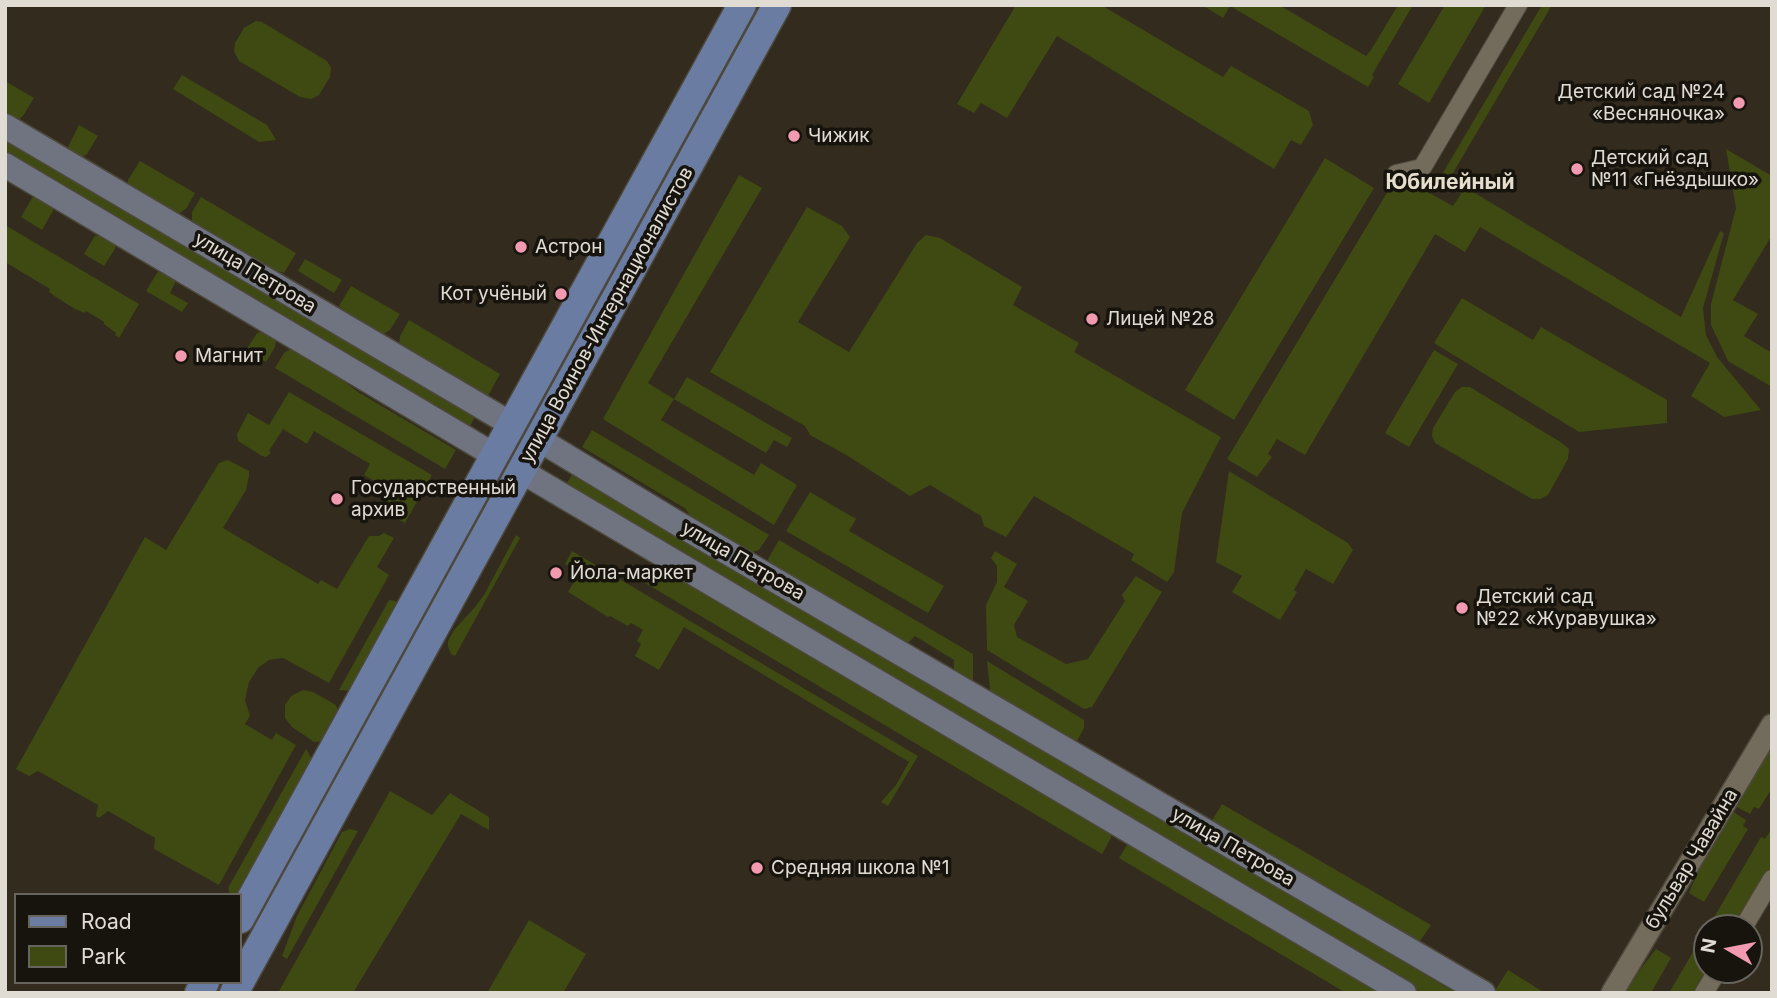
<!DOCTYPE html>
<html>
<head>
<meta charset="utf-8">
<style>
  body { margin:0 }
  #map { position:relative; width:1777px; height:998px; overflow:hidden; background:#322b1e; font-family:Inter,sans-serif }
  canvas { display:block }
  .frame { position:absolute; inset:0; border:7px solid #e0dcd4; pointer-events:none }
  .legend { position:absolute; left:14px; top:893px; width:228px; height:91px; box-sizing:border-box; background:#17140e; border:2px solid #67645d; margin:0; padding:9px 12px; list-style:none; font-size:21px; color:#e0dcd4 }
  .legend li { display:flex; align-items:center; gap:14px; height:35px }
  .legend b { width:35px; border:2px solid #67645d }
  .north { position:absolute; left:1693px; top:914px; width:70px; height:70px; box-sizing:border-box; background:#17140e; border:2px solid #67645d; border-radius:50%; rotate:280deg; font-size:19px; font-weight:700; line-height:28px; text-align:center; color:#e0dcd4 }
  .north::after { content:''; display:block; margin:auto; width:24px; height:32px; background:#f29aaf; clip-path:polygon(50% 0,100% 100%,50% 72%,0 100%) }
</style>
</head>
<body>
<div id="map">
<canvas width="1777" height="998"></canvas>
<div class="frame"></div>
<ul class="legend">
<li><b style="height:9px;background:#6b7ca3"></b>Road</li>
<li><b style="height:19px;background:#3e4a11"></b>Park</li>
</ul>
<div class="north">N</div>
</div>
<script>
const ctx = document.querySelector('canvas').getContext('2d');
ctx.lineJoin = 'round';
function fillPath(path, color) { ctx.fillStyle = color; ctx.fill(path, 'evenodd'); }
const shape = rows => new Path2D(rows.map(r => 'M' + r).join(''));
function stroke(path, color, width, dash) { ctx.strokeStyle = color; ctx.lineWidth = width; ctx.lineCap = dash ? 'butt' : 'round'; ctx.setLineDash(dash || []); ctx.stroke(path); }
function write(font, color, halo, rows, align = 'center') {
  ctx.font = font + ' Inter,sans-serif'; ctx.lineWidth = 7; ctx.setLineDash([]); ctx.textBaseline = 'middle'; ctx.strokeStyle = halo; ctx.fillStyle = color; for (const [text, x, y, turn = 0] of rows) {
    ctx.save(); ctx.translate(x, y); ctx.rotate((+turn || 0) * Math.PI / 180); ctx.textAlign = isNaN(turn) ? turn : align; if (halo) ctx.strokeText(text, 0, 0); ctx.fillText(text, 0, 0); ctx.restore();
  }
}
const green = shape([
  [1016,5,1101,5,1223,77,1231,66,1309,111,1313,125,1301,145,1291,140,1274,169,1057,36,1007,118,981,103,974,113,957,104],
  [1202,5,1279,5,1366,56,1371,50,1398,5,1413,5,1372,75,1374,77,1368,87,1230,6,1223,18],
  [1445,5,1486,5,1429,103,1398,84],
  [1542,5,1552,5,1450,178,1681,317,1720,231,1724,233,1703,308,1706,335,1717,357,1761,410,1724,417,1691,396,1710,363,1480,227,1465,252,1435,234,1305,455,1277,439,1268,454,1272,457,1257,477,1227,459,1391,186,1413,184,1453,206,1461,194,1438,181],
  [256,21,262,22,327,61,331,68,330,77,319,95,311,99,300,97,239,61,234,51,235,43,244,28],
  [182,75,267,125,276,140,259,142,173,89],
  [5,81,34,98,23,116,18,120,5,117],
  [79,125,98,136,87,154,81,158,68,151,68,147],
  [5,136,476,415,468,430,5,155],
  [1726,149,1772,176,1772,235,1733,300,1758,314,1744,336,1772,353,1772,387,1728,361,1711,325,1711,304,1736,208],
  [1325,158,1374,188,1234,420,1185,390],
  [140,161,195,193,186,209,178,214,128,186,128,180],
  [739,175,762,188,648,383,674,399,687,377,792,438,787,447,774,440,766,453,674,399,661,420,754,475,761,463,797,485,774,525,603,419],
  [37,196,53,205,53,211,42,230,21,217,32,198],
  [201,197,296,253,284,273,252,263,192,222,192,212],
  [807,207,842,226,850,237,798,322,849,352,917,243,926,235,940,238,1022,287,1013,305,1079,343,1074,352,1221,437,1182,513,1174,572,1167,582,1131,560,1134,554,1034,496,1006,537,984,526,981,516,930,485,910,496,848,456,810,435,805,426,710,372],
  [5,225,139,304,119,338,115,335,116,333,104,324,104,322,86,311,85,313,75,309,56,297,49,292,50,289,5,262],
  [101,234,114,242,115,245,115,249,104,266,84,254,94,237],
  [305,259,342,280,334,293,298,271],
  [161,270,175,279,175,283,170,293,188,303,182,312,146,291,157,273],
  [351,286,400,314,390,330,382,335,362,329,339,306],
  [1462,298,1533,340,1541,327,1667,400,1667,423,1579,432,1434,343],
  [409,320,500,374,485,401,399,345,400,336],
  [264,330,276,337,276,340,275,347,266,362,246,350,257,333],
  [292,348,307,353,358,392,456,450,445,469,275,368,284,353],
  [1434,350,1458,364,1409,447,1385,433],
  [1462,387,1470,387,1562,443,1569,449,1568,459,1548,495,1540,499,1532,499,1435,443,1432,436,1433,428,1455,392],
  [289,392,432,475,405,523,387,513,386,505,381,502,388,489,364,475,370,464,314,431,307,444,283,429,269,451,271,453,266,457,262,456,238,441,237,434,248,413,269,425],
  [592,430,769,535,759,550,749,553,693,522,686,509,582,447],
  [228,460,249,471,249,476,246,490,223,528,318,584,321,580,337,589,369,536,379,536,384,533,394,538,377,567,389,575,329,683,283,658,269,660,258,668,249,682,245,700,250,716,245,724,272,740,276,733,296,745,219,885,154,849,155,838,108,811,99,818,96,816,98,805,38,771,29,776,16,769,145,537,166,550,219,463],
  [574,471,1456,993,1422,993,565,486],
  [1229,471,1348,543,1353,550,1333,584,1306,569,1294,590,1297,592,1280,620,1232,592,1242,576,1216,562],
  [810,492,856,519,849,531,944,586,928,613,786,531],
  [516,535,520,538,455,656,451,654,448,647,448,641,454,630,475,607,484,595],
  [779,540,973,654,973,688,954,677,954,660,915,636,904,647,771,568,768,559],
  [572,551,918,756,888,806,881,802,896,785,909,762,684,627,659,670,635,656,641,644,637,641,643,630,631,623,628,626,610,616,608,617,568,592,575,580,569,577,574,569,565,564],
  [995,551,1017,564,1004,587,1028,601,1014,625,1017,637,1066,664,1088,659,1125,601,1122,595,1136,576,1162,592,1092,707,1084,709,987,650,986,605,997,582,997,566,991,558],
  [655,565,683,574,1112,829,1111,838,1102,854,645,583],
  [389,600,396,601,396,612,353,691,339,690],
  [987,661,1084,720,1084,728,1074,747,991,699],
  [303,690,313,692,336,705,339,715,325,741,314,742,292,727,285,718,285,705,291,696],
  [1772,744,1772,788,1759,809,1754,807,1750,814,1735,806],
  [306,749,314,763,243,891,230,895,228,888],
  [390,791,432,815,450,793,489,817,489,830,461,814,353,993,278,993],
  [1222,804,1431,925,1416,947,1213,830,1213,819],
  [1732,811,1746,820,1743,826,1748,829,1704,902,1689,893,1701,864],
  [1772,828,1772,865,1739,920,1712,928,1709,926,1761,837,1765,839],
  [350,829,358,831,287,959,282,956,297,916,342,832],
  [1130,840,1382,993,1346,993,1119,858],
  [529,920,586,954,563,993,487,993],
  [1697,945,1700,947,1707,974,1696,993,1669,993],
  [1656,949,1671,958,1651,993,1625,993,1636,975],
  [1508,970,1545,993,1494,992]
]);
const minor = shape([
  [1396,174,1422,168,1518,5],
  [1743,928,1772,879],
  [1704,993,1718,970]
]);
const tertiary = shape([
  [1612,993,1772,725]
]);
const secondary = shape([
  [5,126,511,424],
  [5,165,494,455],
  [538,439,677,523,1483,993],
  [521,471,1404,993]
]);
const primary = shape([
  [240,919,742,5],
  [199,993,205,982],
  [234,993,777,5]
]);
const markers = [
  [1739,103,7,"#f29aaf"],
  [794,136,7,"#f29aaf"],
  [1577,169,7,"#f29aaf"],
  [521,247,7,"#f29aaf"],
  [561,294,7,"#f29aaf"],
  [1092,319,7,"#f29aaf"],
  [181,356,7,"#f29aaf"],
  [337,499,7,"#f29aaf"],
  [556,573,7,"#f29aaf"],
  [1462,608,7,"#f29aaf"],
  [757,868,7,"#f29aaf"]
];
const poiNames = [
  ["Детский сад №24",1725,92,"right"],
  ["«Весняночка»",1725,114,"right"],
  ["Чижик",808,136],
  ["Детский сад",1591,158],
  ["№11 «Гнёздышко»",1591,180],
  ["Астрон",535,247],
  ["Кот учёный",547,294,"right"],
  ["Лицей №28",1106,319],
  ["Магнит",195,356],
  ["Государственный",351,488],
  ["архив",351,510],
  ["Йола-маркет",570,573],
  ["Детский сад",1476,597],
  ["№22 «Журавушка»",1476,619],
  ["Средняя школа №1",771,868]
];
const streetNames = [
  ["улица Петрова",255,273,31],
  ["улица Воинов-Интернационалистов",607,315,-61],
  ["улица Петрова",743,561,30],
  ["улица Петрова",1233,847,30],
  ["бульвар Чавайна",1692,859,-59]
];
const neighbourhoodNames = [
  ["Юбилейный",1450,183]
];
fillPath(green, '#3e4a11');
stroke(minor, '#4d483c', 20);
stroke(tertiary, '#4d483c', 24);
stroke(secondary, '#4d483c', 27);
stroke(primary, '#4d483c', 31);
stroke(minor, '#736c5d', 18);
stroke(tertiary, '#736c5d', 21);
stroke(secondary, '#6f7480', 24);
stroke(primary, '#6b7ca3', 28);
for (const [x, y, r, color] of markers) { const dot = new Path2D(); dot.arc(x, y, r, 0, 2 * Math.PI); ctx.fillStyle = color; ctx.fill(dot); stroke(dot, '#17140e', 2.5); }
write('19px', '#e0dcd4', '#17140e', poiNames, 'left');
write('19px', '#e0dcd4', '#17140e', streetNames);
write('bold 21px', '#e6decd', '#17140e', neighbourhoodNames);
</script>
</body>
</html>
